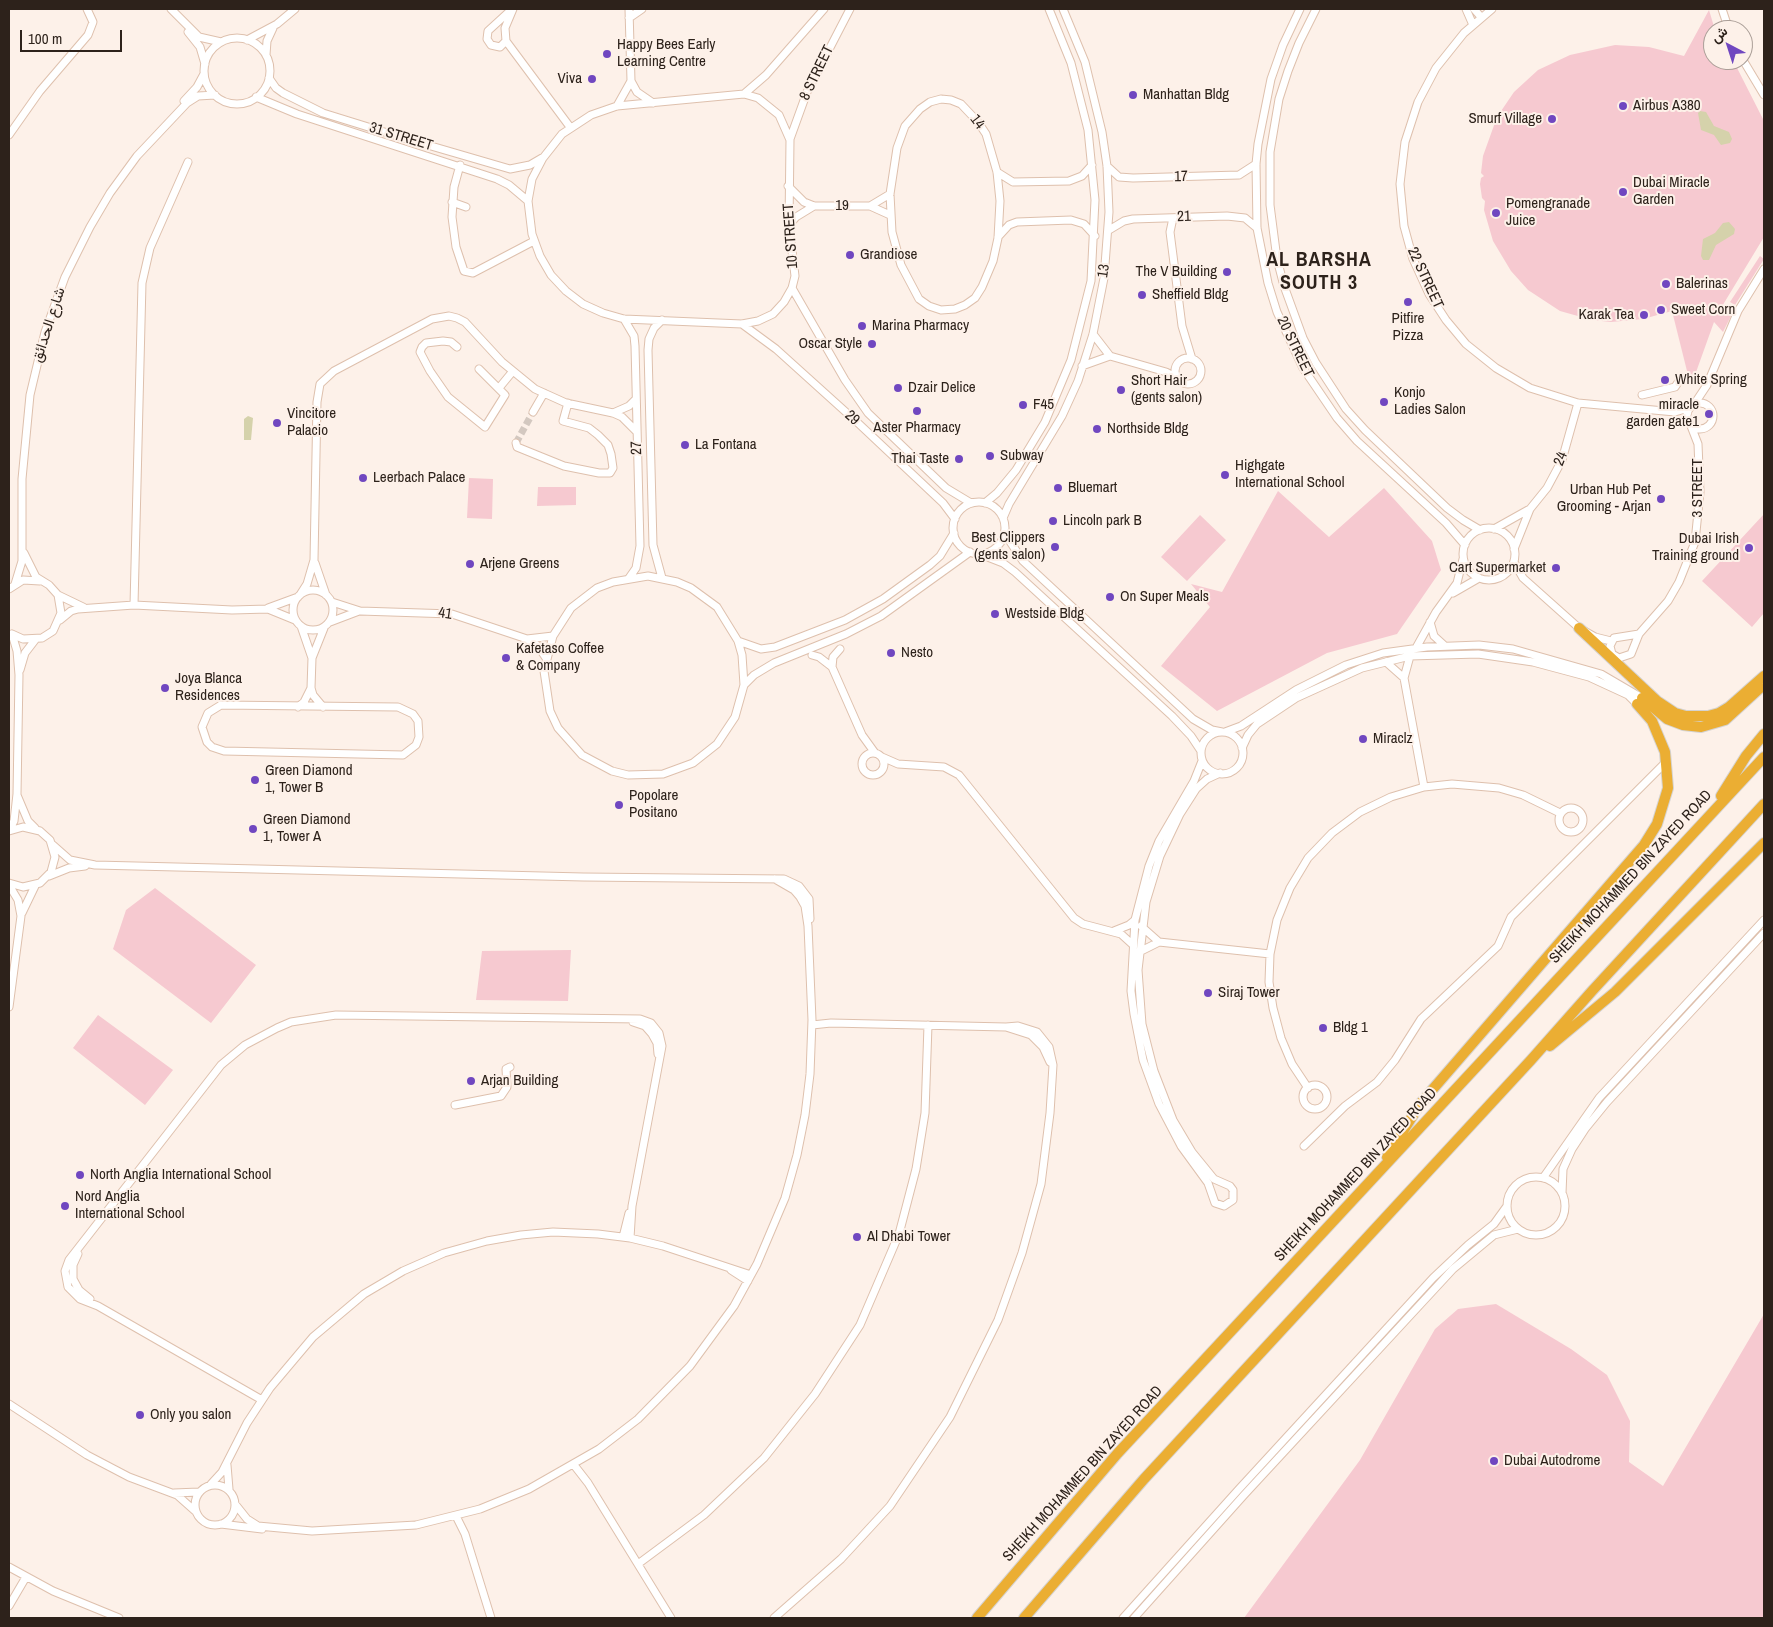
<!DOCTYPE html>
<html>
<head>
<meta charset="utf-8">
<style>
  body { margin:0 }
  #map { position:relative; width:1773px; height:1627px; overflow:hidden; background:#fdf1e9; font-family:"Archivo Narrow",Vazirmatn,sans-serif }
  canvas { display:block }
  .frame { position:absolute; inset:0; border:10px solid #2d221b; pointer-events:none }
  .north { position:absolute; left:1703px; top:20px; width:50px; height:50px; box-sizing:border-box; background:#fdf1e9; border:1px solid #aa9e97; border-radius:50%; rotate:320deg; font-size:14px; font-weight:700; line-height:20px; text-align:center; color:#2d221b }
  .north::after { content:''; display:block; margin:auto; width:18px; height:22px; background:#7047c0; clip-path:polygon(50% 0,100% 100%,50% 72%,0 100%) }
  .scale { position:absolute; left:20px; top:30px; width:102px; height:22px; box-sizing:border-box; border:2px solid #2d221b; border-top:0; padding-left:6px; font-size:15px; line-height:18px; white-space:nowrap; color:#2d221b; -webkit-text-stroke:4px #fdf1e9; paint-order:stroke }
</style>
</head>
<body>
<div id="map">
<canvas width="1773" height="1627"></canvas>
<div class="frame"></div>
<div class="north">ش</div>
<div class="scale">100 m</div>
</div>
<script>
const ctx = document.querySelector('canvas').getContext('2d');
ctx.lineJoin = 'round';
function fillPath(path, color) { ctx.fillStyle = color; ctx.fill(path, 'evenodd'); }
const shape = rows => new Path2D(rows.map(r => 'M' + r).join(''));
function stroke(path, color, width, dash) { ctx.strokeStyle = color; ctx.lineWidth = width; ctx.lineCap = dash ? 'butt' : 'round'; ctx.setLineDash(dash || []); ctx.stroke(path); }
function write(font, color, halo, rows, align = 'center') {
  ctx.font = font + ' "Archivo Narrow",Vazirmatn,sans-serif'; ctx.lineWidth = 4; ctx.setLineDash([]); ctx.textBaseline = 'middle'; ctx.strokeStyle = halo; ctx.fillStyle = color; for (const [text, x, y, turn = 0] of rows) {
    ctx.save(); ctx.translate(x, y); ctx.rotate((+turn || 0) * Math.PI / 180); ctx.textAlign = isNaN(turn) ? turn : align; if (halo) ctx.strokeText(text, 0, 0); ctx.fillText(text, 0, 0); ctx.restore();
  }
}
const green = shape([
  [1709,10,1715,30,1713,60,1733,60,1764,121,1764,237,1721,308,1732,314,1723,332,1714,322,1695,375,1688,375,1672,311,1643,319,1611,322,1592,320,1560,311,1528,290,1511,271,1493,241,1484,210,1485,201,1482,198,1480,184,1481,178,1484,176,1481,173,1483,156,1497,117,1514,92,1538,70,1570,55,1615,45,1649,47,1684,56],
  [1760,256,1764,259,1735,305,1730,302],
  [469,478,493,479,492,519,467,518],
  [538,487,576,487,576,505,537,506],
  [1384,488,1432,541,1441,570,1397,634,1327,653,1217,711,1161,666,1210,607,1191,584,1222,592,1278,491,1329,537],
  [1764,514,1764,613,1752,627,1702,581],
  [1200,515,1226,540,1187,581,1161,557],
  [155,888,256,965,211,1023,113,949,126,910],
  [571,950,568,1001,476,1000,482,951],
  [98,1015,173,1070,145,1105,73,1048],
  [1496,1304,1571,1349,1607,1375,1630,1421,1629,1462,1663,1486,1764,1314,1764,1618,1244,1618,1360,1460,1435,1329,1458,1309]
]);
const water = shape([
  [1700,111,1706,112,1714,126,1729,132,1732,139,1730,143,1721,145,1714,135,1701,130,1698,113],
  [1729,222,1735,229,1734,234,1716,245,1709,260,1703,260,1701,256,1703,239,1715,233,1723,223],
  [248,416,253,418,251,440,244,440,244,419]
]);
const minorTunnel = shape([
  [516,443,533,412]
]);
const minor = shape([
  [171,9,199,37,221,42],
  [512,9,488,31,487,39,491,45,500,47,506,41,505,28,513,9],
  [1300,9,1283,45,1271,79,1258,144,1256,164,1257,228,1268,283,1277,312,1303,368,1337,418,1357,441,1446,523,1465,545],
  [1316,9,1299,43,1288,71,1279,99,1270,152,1270,205,1277,259,1284,286,1303,338,1316,363,1346,409,1365,430,1447,508,1463,520,1480,530],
  [1466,9,1473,25],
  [1474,9,1481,17],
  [1492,9,1464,33,1436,68,1418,102,1405,142,1400,184,1404,226,1413,259,1429,294,1446,320,1466,344,1496,368,1530,388,1578,403,1675,412,1689,408],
  [1722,9,1729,30],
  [629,18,642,9],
  [188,32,200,47,205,64],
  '204 71a33 33 0 1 1 66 0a33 33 0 1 1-66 0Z',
  [247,40,277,24,295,9],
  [506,41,570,127],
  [266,55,267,41,273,28],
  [1743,60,1764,95],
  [269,78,276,88,283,93,323,113,407,139,510,169,530,165,542,158],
  [631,81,637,92,653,103],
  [744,94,758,98,779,115,790,140,789,225,795,276,792,288,784,302,773,314,758,321,742,324,624,319,603,313,583,304,566,291,551,275,540,256,532,234,528,201,532,179,543,158,562,134,591,115,617,106,744,94],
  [744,94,766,75,824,9],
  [256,97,297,114,497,179,509,185,528,201],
  [941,99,951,100,961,104,978,122,986,134,997,172,1000,201,998,238,993,261,982,287,975,298,965,305,955,309,941,310,929,306,919,299,901,265,892,232,890,194,897,148,905,126,920,109,930,102,941,99],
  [184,101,197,87,204,74],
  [617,106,631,81,629,9],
  [9,135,40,91,88,35,93,22,87,9],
  [790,139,807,92,850,9],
  [460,165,454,187,452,217,456,247,464,271,473,273,534,241],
  [1107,166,1119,177,1133,178,1239,175,1256,164],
  [997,172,1013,182,1069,181,1082,176,1092,165],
  [788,186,804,202,814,206,870,206,890,215],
  [452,202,466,207],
  [870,206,890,194],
  [1173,218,1170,232,1182,326,1192,359],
  [789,225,796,217,814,206],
  [1109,230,1124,221,1133,219,1227,216,1245,218,1257,228],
  [998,237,1009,225,1017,222,1071,220,1084,224,1095,236],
  [792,288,845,380,868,413,946,488,971,503],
  [624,319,634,336,635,346,640,546,636,568,629,578],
  [742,324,776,349,858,423,943,503,955,519],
  [1093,334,1110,356,1166,372,1177,378],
  [457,347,451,342,443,341,426,343,422,347,420,352,430,371,448,397,485,427,505,395,479,369],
  '1175 371a13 13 0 1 1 26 0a13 13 0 1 1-26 0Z',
  [1082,366,1110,356],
  [499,388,513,371],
  [1642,395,1675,387,1679,381],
  '1687 416a13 13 0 1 1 26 0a13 13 0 1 1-26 0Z',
  [1695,403,1707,385,1738,311,1764,269],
  [533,412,544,393],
  [613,413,629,406,635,400],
  [516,443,517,447,564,466,599,473,610,473,613,468,611,454,608,445,598,435,589,428,563,421,568,403],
  '953 528a26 26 0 1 1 52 0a26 26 0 1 1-52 0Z',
  [985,503,997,493,1016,470,1045,422,1071,360,1091,281,1095,200,1088,130,1071,63,1049,9],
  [1003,518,1009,504,1062,416,1078,381,1093,334,1104,278,1109,212,1107,166,1102,132,1085,62,1063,9],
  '1463 554a26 26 0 1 1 52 0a26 26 0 1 1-52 0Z',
  [1494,529,1528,510],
  [1005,534,1023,561,1193,719,1212,730,1222,732],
  [1514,549,1530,509,1547,488,1562,460,1578,403],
  [980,554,1003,563,1015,572,1172,716,1191,736,1201,751],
  [1514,562,1523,578,1579,628,1595,637,1611,641],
  [315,563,326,595],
  [662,578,653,545,648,350,649,339,654,328,662,320],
  [15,584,22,561,22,479,30,395,45,332,65,277,90,227,110,193,137,156,187,103,198,96,215,95],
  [9,589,23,580,40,581],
  '293 610a20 20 0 1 1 40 0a20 20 0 1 1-40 0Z',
  [1453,593,1479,578],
  [58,595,83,607],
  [300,595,307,584,314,560,317,402,320,384,334,371,432,319,449,316,457,318,465,322,502,362,535,389,566,403,613,413,622,417,636,431],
  [332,602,360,611,452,614,527,639,538,646,546,658],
  [134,605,142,283,150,248,188,162],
  [268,608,298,597],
  [60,620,71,611,78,609,134,605,232,610,268,609,295,620],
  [330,622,359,611],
  [1430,622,1434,636,1445,646],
  [301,626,312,658],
  [12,634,23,639,42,638,53,631,61,613,58,595,49,585,36,577,24,553],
  [1639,634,1668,601,1679,582,1695,542,1700,492,1698,444,1691,426],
  [1639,634,1631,654,1619,658,1612,654,1610,646,1614,638,1639,634],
  [527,639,553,636],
  [738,641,761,649,775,647,845,620,883,599,930,565,940,556,954,533],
  [1416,648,1436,612,1457,583,1463,559],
  [812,655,819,657,832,667,862,735,875,753],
  [1410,656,1404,678,1424,787],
  [1386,662,1404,678],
  [832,667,833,657,840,649],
  [20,670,25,653,35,640],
  [744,685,742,655,738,641,717,607,691,588,677,582,648,576,613,582,597,588,571,608,553,636,544,671,550,711,558,728,582,755,612,771,628,775,663,774,693,763,717,744,735,717,744,685,754,675,774,663,846,634,881,616,970,552],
  [221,705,398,707,413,714,418,721,419,737,416,745,403,755,224,751,212,747,207,742,202,727,208,713,221,705],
  [298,707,304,702,311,688],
  [323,707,313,695,311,688,312,658,324,628],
  [1225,732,1241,726,1296,690,1346,665,1383,653,1427,647,1479,645,1513,649,1601,674,1642,698],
  '1201 753a21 21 0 1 1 42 0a21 21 0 1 1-42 0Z',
  [1242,748,1248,735,1257,724,1296,698,1362,668,1410,656,1478,654,1533,662,1589,677,1628,695,1637,704],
  '862 764a11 11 0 1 1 22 0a11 11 0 1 1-22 0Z',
  [882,757,898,764,944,767,959,775,1074,918,1083,924,1121,934,1132,944],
  [1202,761,1194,781,1159,841,1149,866,1135,920,1131,991,1134,1014,1143,1060,1159,1104,1181,1146,1208,1183,1215,1203,1224,1206,1233,1200,1233,1190,1230,1186,1214,1179,1192,1152,1173,1120,1154,1071,1142,1024,1138,970,1146,902,1160,856,1180,814,1196,789,1207,779,1220,773],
  [17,795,28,821,35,828],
  '1559 820a12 12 0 1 1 24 0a12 12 0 1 1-24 0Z',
  [9,830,14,821,17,794,19,675,17,651,12,634],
  [53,845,70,860,95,865,583,877,784,879,799,886,809,899,810,919],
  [49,876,69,868,85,866],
  [9,883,23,887,40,883,51,872,55,857,50,840,40,831,23,827,9,831],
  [9,885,18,900,21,916,9,1007],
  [22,913,35,886],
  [1141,926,1159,942],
  [1114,931,1129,925,1135,920],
  [1139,952,1159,942,1270,954],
  [633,1022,645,1026,652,1034,657,1043,658,1054],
  [812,1025,831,1023,1006,1027,1031,1035,1043,1047,1050,1062],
  '1303 1097a12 12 0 1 1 24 0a12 12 0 1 1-24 0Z',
  [1308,1088,1292,1064,1281,1038,1273,1008,1269,982,1270,954,1277,920,1290,888,1308,858,1332,833,1360,812,1391,797,1424,787,1452,784,1499,788,1523,795,1560,813],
  [455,1105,501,1096,507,1087,506,1069,510,1067],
  [1304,1146,1345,1106,1377,1082,1395,1060,1421,1019,1498,946,1511,917,1666,762],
  '1507 1206a29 29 0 1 1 58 0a29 29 0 1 1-58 0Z',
  [1543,1178,1599,1098,1764,920],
  [1562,1193,1563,1169,1572,1149,1585,1129,1607,1102,1764,933],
  [623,1237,629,1213],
  [78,1254,73,1265,73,1279,79,1290,90,1299],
  [731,1270,748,1281],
  [262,1400,98,1306,80,1299,68,1287,65,1271,69,1260,221,1065,245,1045,277,1028,291,1022,336,1015,640,1019,651,1023,659,1033,662,1046,632,1206,630,1238],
  [9,1404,87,1455,129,1477,177,1495,195,1511],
  [227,1465,229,1489],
  [574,1465,588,1483,671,1618],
  [211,1484,222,1472,247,1423,270,1388,313,1337,364,1294,403,1271,444,1253,487,1241,521,1235,553,1232,598,1234,630,1238,663,1246,751,1275],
  '195 1505a20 20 0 1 1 40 0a20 20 0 1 1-40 0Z',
  [174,1493,199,1492],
  [235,1504,247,1519,258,1526,312,1531,416,1525,480,1509,529,1489,599,1449,638,1419,690,1366,734,1306,757,1264,785,1198,797,1155,805,1115,810,1074,812,1020,808,926,805,906,800,897,794,890,775,879],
  [456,1516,465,1534,491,1618],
  [221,1524,262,1529],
  [638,1564,704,1515,764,1458,815,1394,860,1325,899,1234,916,1169,925,1113,928,1025],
  [9,1567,53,1591,119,1618],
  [9,1606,26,1577],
  [774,1618,841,1559,890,1506,950,1417,998,1320,1022,1253,1041,1184,1050,1113,1053,1065,1049,1047,1037,1032,1018,1026,1006,1027],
  [1123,1618,1239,1489,1433,1278,1468,1245,1494,1224,1507,1206],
  [1134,1618,1244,1495,1453,1269,1494,1235,1518,1229]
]);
const highway = shape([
  [1579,628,1657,701,1675,713,1686,716,1708,716,1719,713,1729,707,1764,676],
  [1642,698,1667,719,1683,725,1701,727,1725,720,1760,688],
  [1721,796,1746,756,1764,734],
  [1550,1046,1615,992,1764,843],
  [1387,1157,1420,1104,1644,845,1657,824,1668,788,1665,752,1652,721,1637,704],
  [977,1618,1117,1454,1764,757],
  [1024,1618,1144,1479,1531,1060,1592,991,1764,804]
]);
const markers = [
  [607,54,5,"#7047c0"],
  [592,79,5,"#7047c0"],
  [1133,95,5,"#7047c0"],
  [1623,106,5,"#7047c0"],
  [1552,119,5,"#7047c0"],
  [1623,192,5,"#7047c0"],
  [1496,213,5,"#7047c0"],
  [850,255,5,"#7047c0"],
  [1227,272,5,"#7047c0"],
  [1666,284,5,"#7047c0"],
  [1142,295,5,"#7047c0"],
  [1408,302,5,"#7047c0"],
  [1661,310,5,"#7047c0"],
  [1644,315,5,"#7047c0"],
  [862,326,5,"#7047c0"],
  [872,344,5,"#7047c0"],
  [1665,380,5,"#7047c0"],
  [898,388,5,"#7047c0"],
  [1121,390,5,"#7047c0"],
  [1384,402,5,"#7047c0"],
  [1023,405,5,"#7047c0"],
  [917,411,5,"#7047c0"],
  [1709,414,5,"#7047c0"],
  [277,423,5,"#7047c0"],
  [1097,429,5,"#7047c0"],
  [685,445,5,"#7047c0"],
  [990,456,5,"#7047c0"],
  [959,459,5,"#7047c0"],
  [1225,475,5,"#7047c0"],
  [363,478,5,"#7047c0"],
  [1058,488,5,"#7047c0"],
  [1661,499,5,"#7047c0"],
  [1053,521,5,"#7047c0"],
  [1055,547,5,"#7047c0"],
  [1749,548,5,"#7047c0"],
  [470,564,5,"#7047c0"],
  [1556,568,5,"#7047c0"],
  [1110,597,5,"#7047c0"],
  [995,614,5,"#7047c0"],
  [891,653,5,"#7047c0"],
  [506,658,5,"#7047c0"],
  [165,688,5,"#7047c0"],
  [1363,739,5,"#7047c0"],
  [255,780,5,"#7047c0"],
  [619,805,5,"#7047c0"],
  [253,829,5,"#7047c0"],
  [1208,993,5,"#7047c0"],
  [1323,1028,5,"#7047c0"],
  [471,1081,5,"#7047c0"],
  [80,1175,5,"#7047c0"],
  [65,1206,5,"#7047c0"],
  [857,1237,5,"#7047c0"],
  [140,1415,5,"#7047c0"],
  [1494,1461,5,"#7047c0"]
];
const poiNames = [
  ["Happy Bees Early",617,45],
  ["Learning Centre",617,62],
  ["Viva",582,79,"right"],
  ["Manhattan Bldg",1143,95],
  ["Airbus A380",1633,106],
  ["Smurf Village",1542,119,"right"],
  ["Dubai Miracle",1633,183],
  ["Garden",1633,200],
  ["Pomengranade",1506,204],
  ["Juice",1506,221],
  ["Grandiose",860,255],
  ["The V Building",1217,272,"right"],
  ["Balerinas",1676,284],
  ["Sheffield Bldg",1152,295],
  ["Sweet Corn",1671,310],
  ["Karak Tea",1634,315,"right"],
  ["Pitfire",1408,319,"center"],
  ["Pizza",1408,336,"center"],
  ["Marina Pharmacy",872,326],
  ["Oscar Style",862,344,"right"],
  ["White Spring",1675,380],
  ["Short Hair",1131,381],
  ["(gents salon)",1131,398],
  ["Dzair Delice",908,388],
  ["Konjo",1394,393],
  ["Ladies Salon",1394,410],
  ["F45",1033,405],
  ["miracle",1699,405,"right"],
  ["garden gate1",1699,422,"right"],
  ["Vincitore",287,414],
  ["Palacio",287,431],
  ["Aster Pharmacy",917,428,"center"],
  ["Northside Bldg",1107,429],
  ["La Fontana",695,445],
  ["Subway",1000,456],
  ["Thai Taste",949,459,"right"],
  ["Highgate",1235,466],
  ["International School",1235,483],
  ["Leerbach Palace",373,478],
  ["Bluemart",1068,488],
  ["Urban Hub Pet",1651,490,"right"],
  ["Grooming - Arjan",1651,507,"right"],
  ["Lincoln park B",1063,521],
  ["Best Clippers",1045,538,"right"],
  ["(gents salon)",1045,555,"right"],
  ["Dubai Irish",1739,539,"right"],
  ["Training ground",1739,556,"right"],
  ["Arjene Greens",480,564],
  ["Cart Supermarket",1546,568,"right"],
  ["On Super Meals",1120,597],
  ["Westside Bldg",1005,614],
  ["Kafetaso Coffee",516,649],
  ["& Company",516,666],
  ["Nesto",901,653],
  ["Joya Blanca",175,679],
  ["Residences",175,696],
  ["Miraclz",1373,739],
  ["Green Diamond",265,771],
  ["1, Tower B",265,788],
  ["Popolare",629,796],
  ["Positano",629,813],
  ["Green Diamond",263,820],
  ["1, Tower A",263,837],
  ["Siraj Tower",1218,993],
  ["Bldg 1",1333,1028],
  ["Arjan Building",481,1081],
  ["North Anglia International School",90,1175],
  ["Nord Anglia",75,1197],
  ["International School",75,1214],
  ["Al Dhabi Tower",867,1237],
  ["Only you salon",150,1415],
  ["Dubai Autodrome",1504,1461]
];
const streetNames = [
  ["8 STREET",817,73,-64],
  ["14",977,122,53],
  ["31 STREET",401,137,17],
  ["17",1181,177,-1],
  ["19",842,206],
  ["21",1184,217,-2],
  ["10 STREET",791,236,-94],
  ["13",1104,271,-82],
  ["22 STREET",1425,278,65],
  ["شارع الحدائق",49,325,-72],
  ["20 STREET",1295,347,64],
  ["29",852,418,42],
  ["27",637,448,-92],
  ["24",1561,459,-68],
  ["3 STREET",1698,488,-90],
  ["41",445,614,8],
  ["SHEIKH MOHAMMED BIN ZAYED ROAD",1631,877,-47],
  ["SHEIKH MOHAMMED BIN ZAYED ROAD",1356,1175,-47],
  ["SHEIKH MOHAMMED BIN ZAYED ROAD",1083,1474,-48]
];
const districtNames = [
  ["AL BARSHA",1319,261],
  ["SOUTH 3",1319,284]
];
fillPath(green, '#f6c9d0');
fillPath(water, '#d5d2ab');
stroke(minorTunnel, '#d3c8c0', 7, [7, 3.5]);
stroke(minor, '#dec0ad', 9);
stroke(highway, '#d5d3d1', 12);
stroke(minor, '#fff', 7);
stroke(highway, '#ebae33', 10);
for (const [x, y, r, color] of markers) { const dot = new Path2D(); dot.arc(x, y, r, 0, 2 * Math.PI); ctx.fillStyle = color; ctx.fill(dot); stroke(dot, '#fdf1e9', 2); }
write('15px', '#2d221b', '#fdf1e9', poiNames, 'left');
write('15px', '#2d221b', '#fdf1e9', streetNames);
ctx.letterSpacing = '1px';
write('bold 20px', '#2d221b', '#fdf1e9', districtNames);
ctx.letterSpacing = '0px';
</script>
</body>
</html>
